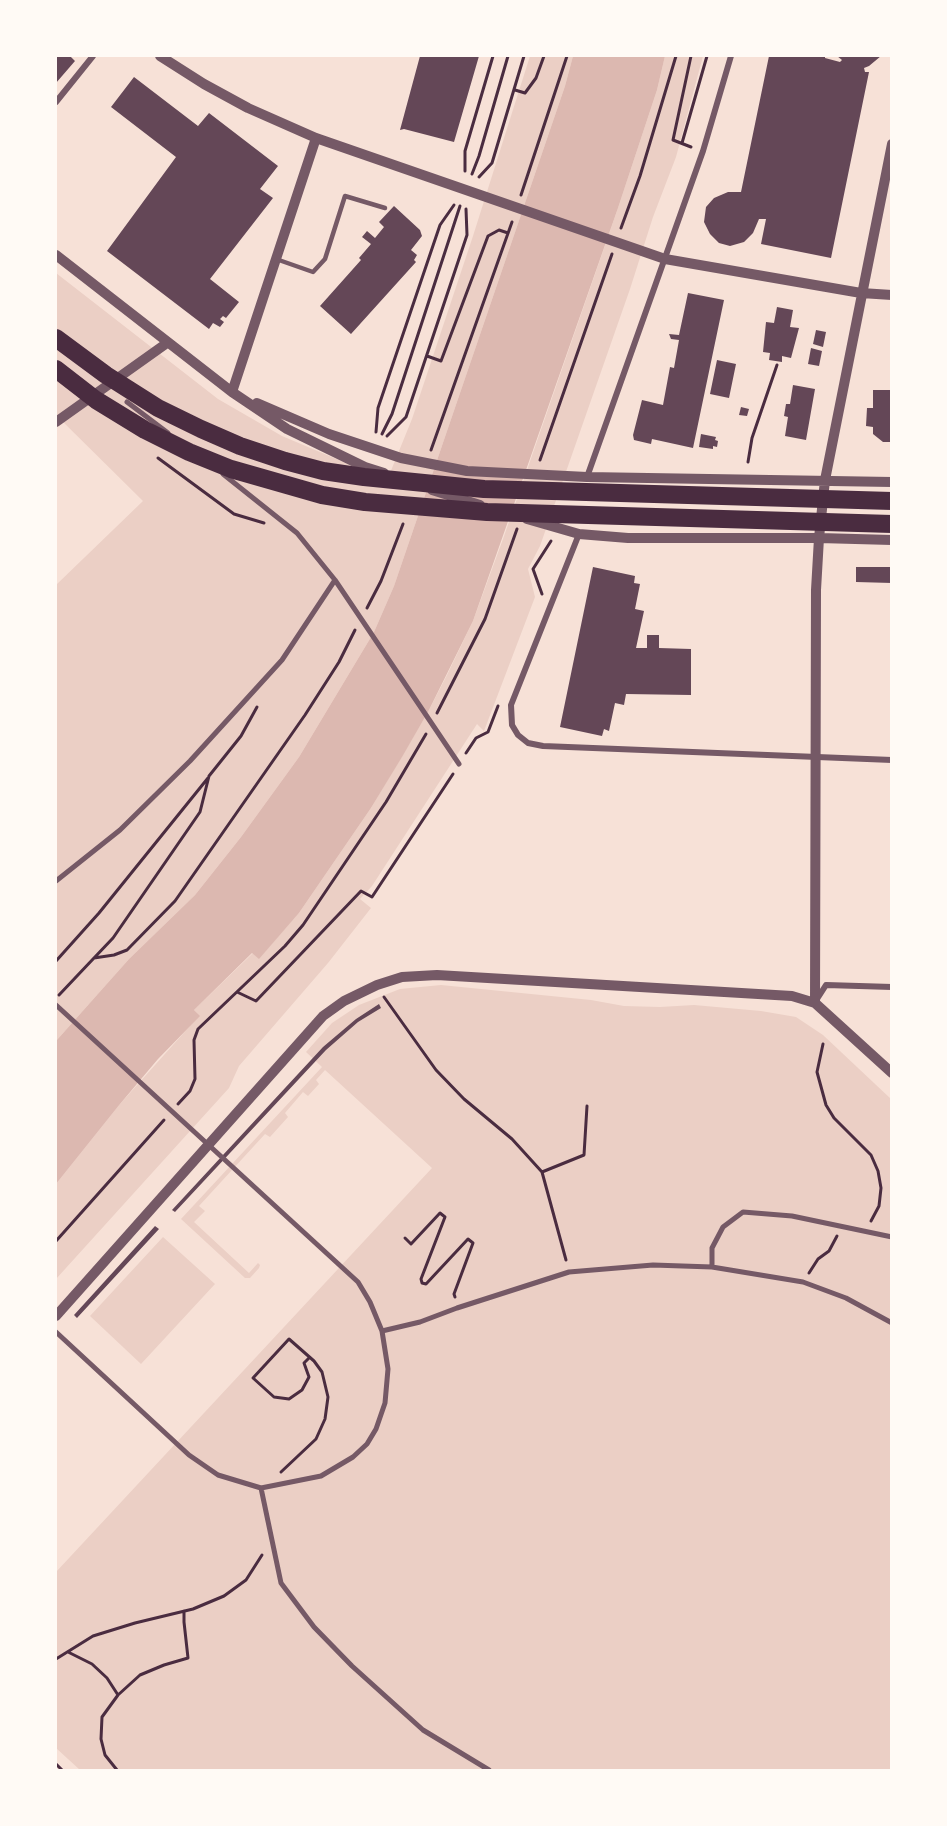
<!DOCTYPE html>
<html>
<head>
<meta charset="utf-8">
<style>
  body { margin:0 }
  #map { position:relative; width:947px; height:1826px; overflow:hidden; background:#f7e1d7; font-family:Mulish,sans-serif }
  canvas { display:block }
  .frame { position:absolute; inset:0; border:57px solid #fffaf5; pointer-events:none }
</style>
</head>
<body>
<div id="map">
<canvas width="947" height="1826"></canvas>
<div class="frame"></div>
</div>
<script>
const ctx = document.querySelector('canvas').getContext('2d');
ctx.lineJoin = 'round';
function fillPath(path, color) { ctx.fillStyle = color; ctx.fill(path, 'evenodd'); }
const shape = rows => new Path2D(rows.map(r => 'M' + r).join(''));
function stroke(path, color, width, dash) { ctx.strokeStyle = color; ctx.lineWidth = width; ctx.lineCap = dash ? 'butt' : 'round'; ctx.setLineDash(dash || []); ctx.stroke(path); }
const green = shape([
  [530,56,573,56,565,86,394,586,374,632,299,757,241,837,195,895,129,959,56,1041,56,585,143,501,56,415,56,273,218,399,282,436,353,466,388,478,412,419,473,236],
  [665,56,703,56,676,157,653,217,630,289,540,546,528,569,535,597,484,731,477,724,372,886,360,899,371,908,328,963,239,1066,229,1088,56,1279,56,1184,120,1104,199,1016,194,1010,253,953,259,958,299,913,371,808,428,712,447,675,473,621,503,539,618,208,657,90],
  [441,985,591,1000,624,1006,660,1007,694,1005,761,1011,796,1017,823,1035,891,1099,891,1770,80,1770,56,1748,56,1572,432,1168,325,1070,316,1080,319,1084,308,1096,303,1092,285,1113,288,1117,270,1137,265,1134,199,1206,205,1211,194,1222,249,1273,258,1263,260,1265,259,1268,250,1278,245,1278,181,1219,322,1067,306,1052,332,1023,359,1005,400,989],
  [163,1237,215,1284,141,1364,90,1316]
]);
const water = shape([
  [573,56,665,56,657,90,618,208,473,621,428,712,402,757,371,808,299,913,259,959,252,953,194,1010,200,1016,158,1059,120,1104,56,1184,56,1041,129,959,195,895,241,837,299,757,374,632,394,586,565,86]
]);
const building = shape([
  [56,56,70,56,75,61,56,83],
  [420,56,479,56,454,142,404,129,400,130],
  [769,56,825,56,825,58,840,62,842,60,837,56,881,56,869,66,864,68,865,72,869,72,831,258,761,244,766,219,759,219,753,233,744,242,730,246,719,243,710,234,704,222,706,207,714,198,728,192,741,192],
  [134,77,198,126,209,113,278,166,260,189,273,198,210,279,239,302,226,318,223,316,220,319,224,322,220,327,213,323,209,329,107,251,176,157,111,107],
  [394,206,420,230,422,236,411,250,417,255,414,260,416,262,351,334,320,306,361,260,359,258,371,244,362,237,367,231,375,238,384,227,379,222],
  [688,293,724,300,693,448,652,439,651,444,634,440,633,435,642,400,663,405,670,367,674,368,679,340,671,339,669,334,679,335],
  [777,307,793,310,790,327,799,328,791,358,782,356,782,362,769,360,770,353,763,352,766,322,774,323],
  [816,330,826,332,823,347,813,344],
  [811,348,822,351,819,366,808,364],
  [717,360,736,364,729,398,710,394],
  [793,385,815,389,806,440,785,436,788,417,784,416,786,404,790,404],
  [873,390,892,390,892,442,883,442,873,434,873,427,866,426,867,408,873,408],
  [741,407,749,409,747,416,739,415],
  [701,434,716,437,715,440,718,441,717,447,713,446,713,449,699,447],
  [593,567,635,576,634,583,640,584,635,609,644,611,636,648,647,648,647,635,659,635,659,648,691,649,691,695,626,694,624,705,615,703,609,731,604,729,602,736,560,727],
  [856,567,892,567,892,583,856,582],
  [379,1004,381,1008,358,1022,326,1050,175,1212,172,1210,323,1047,356,1019],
  [155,1226,159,1229,77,1318,74,1315]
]);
const path = shape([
  [691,56,673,140,691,147],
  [515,90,525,93,536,78,544,56],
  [682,143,707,56],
  [465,171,465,151,493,56],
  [472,174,479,156,508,56],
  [479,177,492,163,524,56],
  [521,195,567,56],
  [621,228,640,176,676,56],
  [427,356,441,361,488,236,499,230,508,233],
  [376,432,378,408,440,225,454,205],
  [382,434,392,414,460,206],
  [387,436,406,417,467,235,466,209],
  [431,450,512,222],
  [158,458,234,514,264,523],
  [540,460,612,254],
  [748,462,752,438,777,365],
  [542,594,533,569,551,541],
  [367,608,381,581,403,524],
  [437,713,485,619,517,529],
  [466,753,476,738,488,732,498,706],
  [94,958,113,938,200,812,209,776,241,736,257,707],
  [56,961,99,913,208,778],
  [237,992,256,1001,361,891,372,897,453,774],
  [59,995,94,958,114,955,127,950,175,901,305,715,339,662,355,630],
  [384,997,436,1070,464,1099,512,1139,542,1172,566,1260],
  [823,1044,817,1072,826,1105,834,1118,871,1155,878,1171,881,1188,879,1206,871,1221],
  [178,1104,190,1091,195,1079,194,1040,198,1029,285,946,303,925,386,802,426,734],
  [542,1172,584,1155,587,1106],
  [405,1238,411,1244,440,1213,445,1217,421,1279,422,1283,426,1284,468,1239,473,1243,454,1294,455,1297],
  [56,1241,164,1120],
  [809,1273,818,1259,829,1251,837,1236],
  [281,1472,316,1439,325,1419,328,1397,322,1372,314,1361,289,1339,253,1378,274,1397,289,1399,302,1390,309,1377,304,1363,309,1358],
  [68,1652,92,1664,107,1678,118,1695],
  [56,1659,93,1636,135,1623,193,1609,224,1596,246,1580,262,1555],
  [56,1764,62,1770],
  [117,1770,105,1755,101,1739,102,1717,118,1695,140,1675,164,1665,188,1658,184,1622,184,1611]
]);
const service = shape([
  [276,259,313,272,325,259,345,196,385,208]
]);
const pedestrian = shape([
  [127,402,168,433],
  [223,474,297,533,335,580,459,764],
  [56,881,120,830,190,761,282,660,335,580],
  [56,1005,358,1282,370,1302,382,1331,388,1369,385,1403,376,1429,367,1444,353,1457,321,1476,261,1488,218,1475,189,1455,56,1332],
  [712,1267,712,1248,723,1227,743,1212,792,1216,892,1237],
  [382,1331,420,1322,457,1308,569,1272,653,1265,712,1267,803,1282,846,1298,892,1323],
  [261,1488,281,1583,314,1627,352,1666,423,1730,489,1770]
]);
const minor = shape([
  [56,102,93,56],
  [587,477,703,151,731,56],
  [579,534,511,705,512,725,518,735,528,743,543,746,892,760],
  [817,999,826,985,892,987]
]);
const tertiary = shape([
  [160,56,204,84,248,108,316,138,665,259,861,293,892,295],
  [56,255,232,392,287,429,365,467,384,473],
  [232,392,316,138],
  [257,403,329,434,401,458,467,471,587,477,892,482],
  [56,422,167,343],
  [432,490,480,505],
  [527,519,579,534,628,538,819,538,892,540],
  [815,1003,816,590,819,538,825,480,892,144],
  [56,1316,323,1016,344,1001,377,985,402,977,437,975,792,996,815,1003,892,1073]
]);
const motorway = shape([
  [56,338,106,375,158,408,201,429,240,446,285,461,323,471,364,477,484,489,892,501],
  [56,369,96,400,145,430,189,452,231,469,322,495,365,502,487,512,892,524]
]);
fillPath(green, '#ebcfc5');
fillPath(water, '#dcb8b0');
fillPath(building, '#644757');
stroke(path, '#4a2c40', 3);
stroke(service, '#755966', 4.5);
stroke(pedestrian, '#755966', 5);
stroke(minor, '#755966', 6);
stroke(tertiary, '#755966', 10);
stroke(motorway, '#4a2c40', 18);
</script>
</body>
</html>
